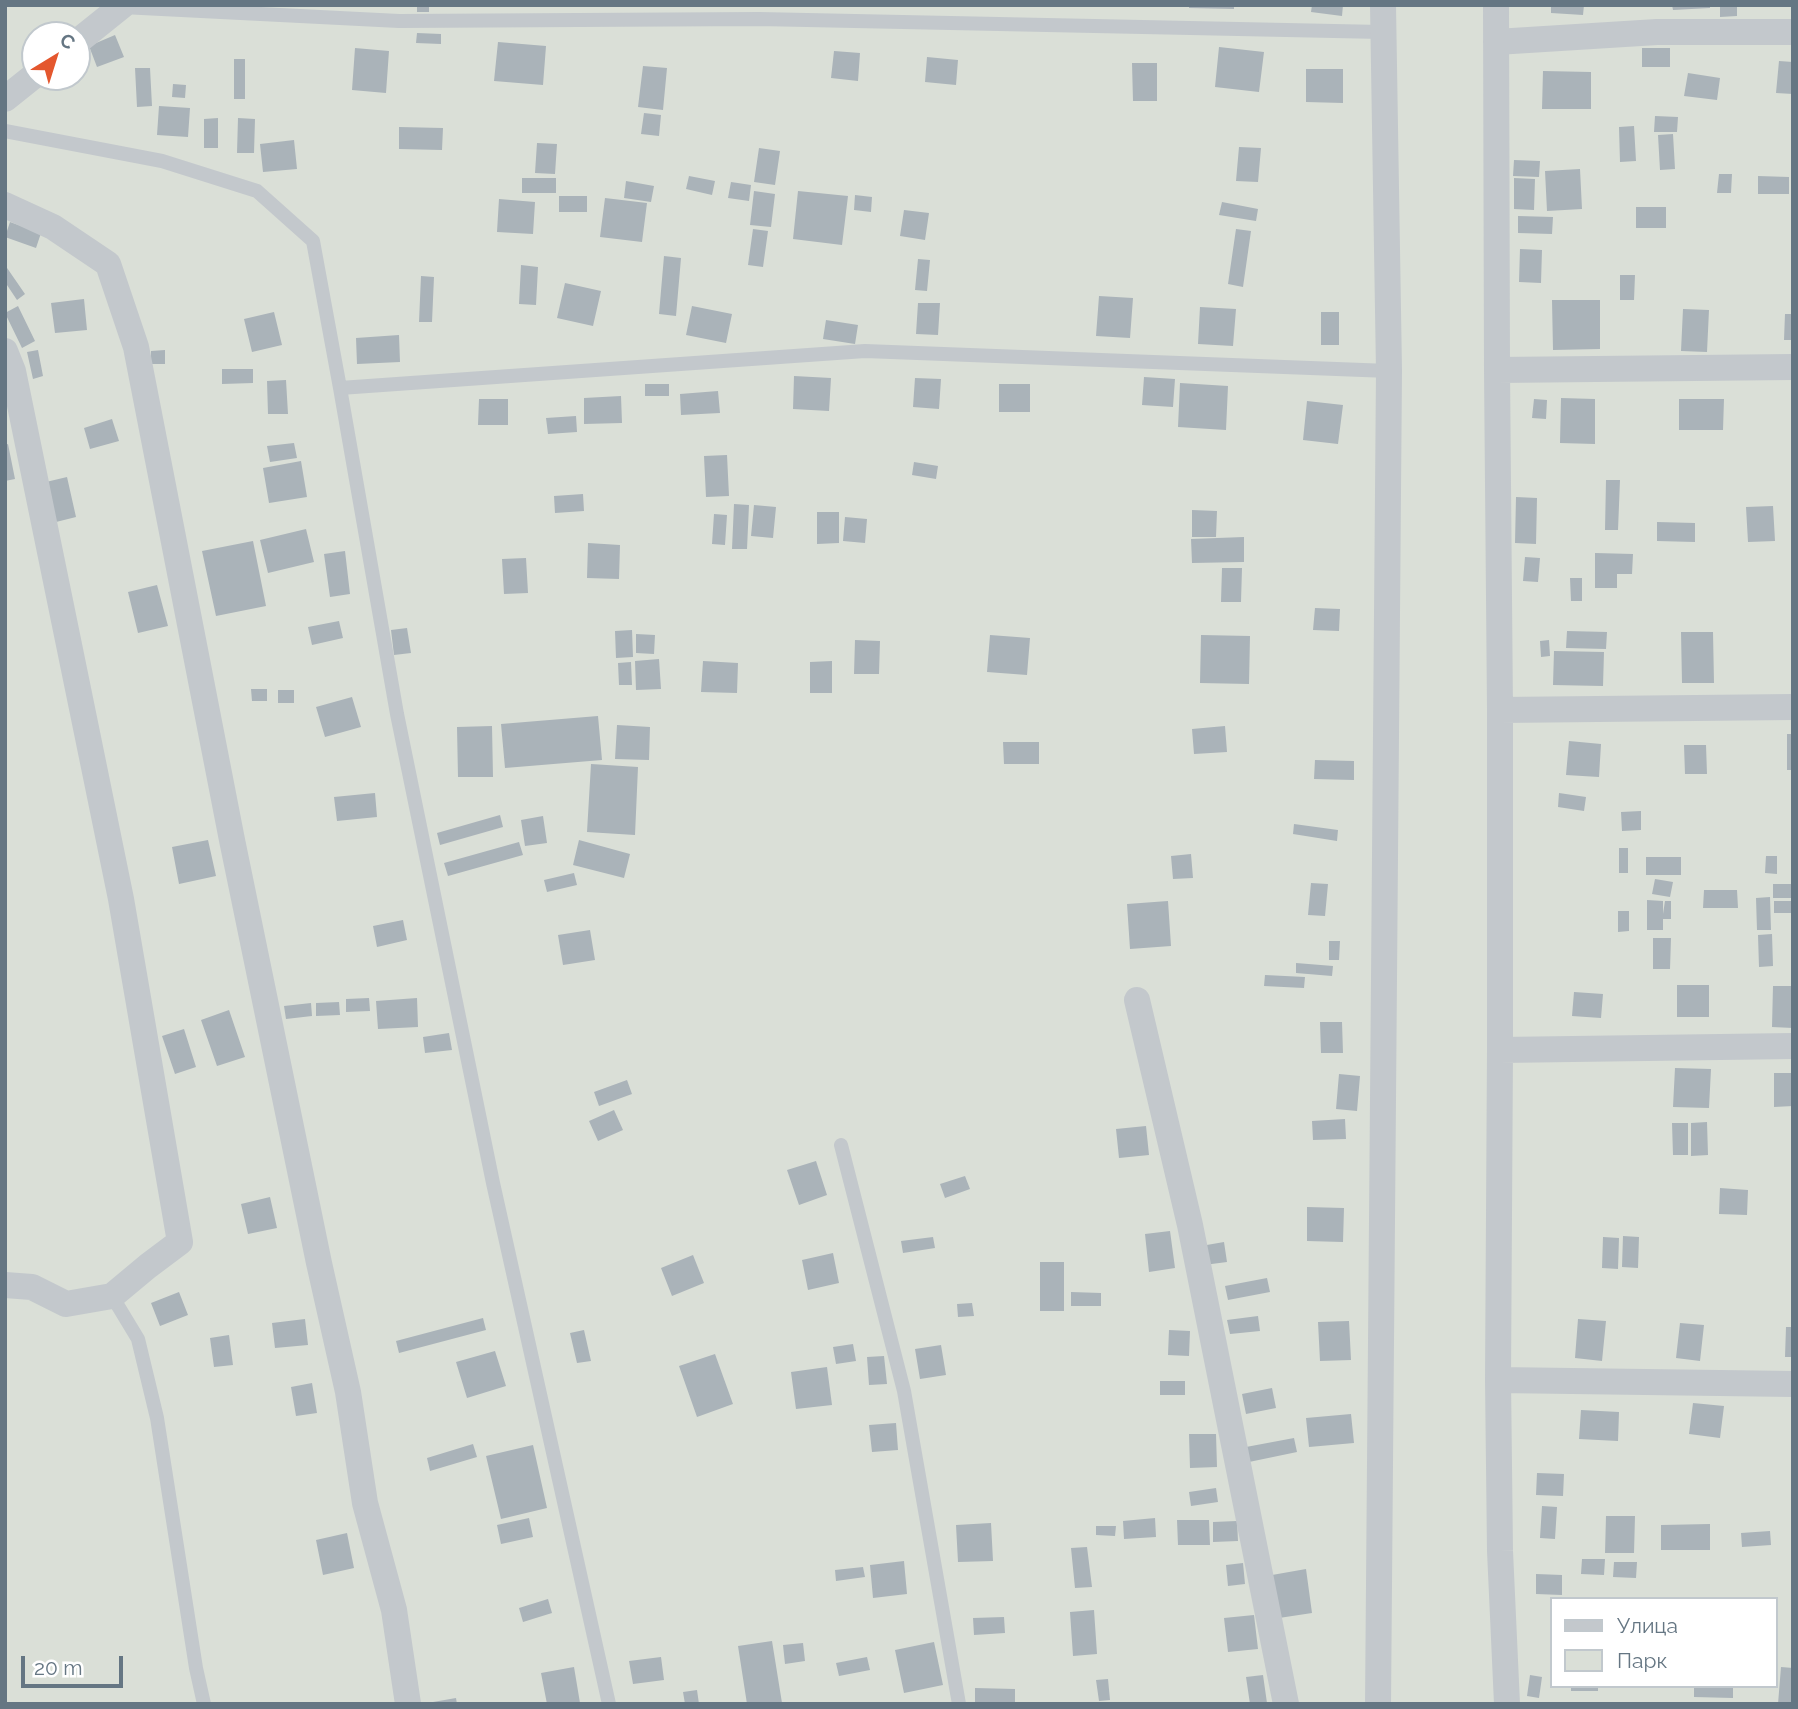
<!DOCTYPE html>
<html>
<head>
<meta charset="utf-8">
<style>
  body { margin:0 }
  #map { position:relative; width:1798px; height:1709px; overflow:hidden; background:#fafaf8; font-family:Raleway,sans-serif }
  canvas { display:block }
  .frame { position:absolute; inset:0; border:7px solid #657683; pointer-events:none }
  .legend { position:absolute; left:1550px; top:1597px; width:228px; height:91px; box-sizing:border-box; background:#fff; border:2px solid #c1c8cd; margin:0; padding:9px 12px; list-style:none; font-size:21px; color:#657683 }
  .legend li { display:flex; align-items:center; gap:14px; height:35px }
  .legend b { width:35px; border:2px solid #c1c8cd }
  .north { position:absolute; left:21px; top:21px; width:70px; height:70px; box-sizing:border-box; background:#fff; border:2px solid #c1c8cd; border-radius:50%; rotate:38deg; font-size:19px; font-weight:700; line-height:28px; text-align:center; color:#657683 }
  .north::after { content:''; display:block; margin:auto; width:24px; height:32px; background:#e4572e; clip-path:polygon(50% 0,100% 100%,50% 72%,0 100%) }
  .scale { position:absolute; left:21px; top:1656px; width:102px; height:32px; box-sizing:border-box; border:4px solid #657683; border-top:0; padding-left:9px; font-size:21px; line-height:24px; white-space:nowrap; color:#657683; -webkit-text-stroke:5px #fff; paint-order:stroke }
</style>
</head>
<body>
<div id="map">
<canvas width="1798" height="1709"></canvas>
<div class="frame"></div>
<ul class="legend">
<li><b style="height:9px;background:#c3c8cc"></b>Улица</li>
<li><b style="height:19px;background:#dadfd7"></b>Парк</li>
</ul>
<div class="north">С</div>
<div class="scale">20 m</div>
</div>
<script>
const ctx = document.querySelector('canvas').getContext('2d');
ctx.lineJoin = 'round';
function fillPath(path, color) { ctx.fillStyle = color; ctx.fill(path, 'evenodd'); }
const shape = rows => new Path2D(rows.map(r => 'M' + r).join(''));
function stroke(path, color, width, dash) { ctx.strokeStyle = color; ctx.lineWidth = width; ctx.lineCap = dash ? 'butt' : 'round'; ctx.setLineDash(dash || []); ctx.stroke(path); }
const green = shape([
  [5,5,1793,5,1793,1704,5,1704],
  [35,35,77,35,77,77,35,77],
  [1551,1599,1775,1599,1775,1686,1551,1686]
]);
const building = shape([
  [417,5,429,5,429,12,417,12],
  [1189,5,1234,5,1234,9,1189,8],
  [1312,5,1343,5,1342,16,1311,12],
  [1551,5,1584,5,1583,15,1551,13],
  [1672,5,1710,5,1710,8,1673,10],
  [1720,5,1737,5,1737,16,1720,17],
  [417,33,441,34,441,44,416,43],
  [115,35,124,57,97,67,89,46],
  [498,42,546,46,543,85,494,81],
  [1219,47,1264,52,1259,92,1215,87],
  [355,48,389,51,386,93,352,90],
  [1642,48,1670,48,1670,67,1642,67],
  [834,51,860,53,858,81,831,78],
  [927,57,958,60,956,85,925,82],
  [234,59,245,59,245,99,234,99],
  [1779,61,1793,62,1793,94,1776,93],
  [1132,63,1157,63,1157,101,1133,101],
  [643,66,667,68,663,110,638,107],
  [135,68,150,68,152,106,137,107],
  [1306,69,1343,69,1343,103,1306,102],
  [1543,71,1591,72,1591,109,1542,109],
  [1688,73,1720,78,1717,100,1684,96],
  [173,84,186,85,185,98,172,97],
  [159,106,190,108,188,137,157,135],
  [644,113,661,115,659,136,641,134],
  [1655,116,1678,117,1677,132,1654,132],
  [218,118,218,148,204,148,204,119],
  [238,118,255,119,254,153,237,153],
  [1634,126,1636,161,1620,162,1619,127],
  [399,127,443,128,442,150,399,149],
  [1673,134,1675,169,1660,170,1658,135],
  [294,140,297,169,263,172,260,144],
  [537,143,557,144,555,174,535,173],
  [1239,147,1261,148,1258,182,1236,181],
  [759,148,780,151,775,185,754,182],
  [1514,160,1540,161,1539,177,1513,176],
  [1580,169,1582,209,1547,211,1545,171],
  [1719,174,1732,174,1731,193,1717,193],
  [689,176,715,181,712,195,686,189],
  [1758,176,1789,177,1789,194,1758,194],
  [522,178,556,178,556,193,522,193],
  [1514,178,1535,179,1534,210,1514,209],
  [626,181,654,186,651,202,624,198],
  [731,182,751,185,749,201,728,198],
  [754,191,775,194,771,227,750,225],
  [798,191,848,196,842,245,793,239],
  [855,195,872,197,871,212,854,210],
  [559,196,587,196,587,212,559,212],
  [605,198,647,203,642,242,600,237],
  [499,199,535,202,533,234,497,232],
  [1222,202,1258,209,1256,221,1219,215],
  [1636,207,1666,207,1666,228,1636,228],
  [904,210,929,213,925,240,900,236],
  [1518,216,1553,217,1552,234,1518,233],
  [10,222,41,233,36,248,5,237],
  [753,229,768,231,763,267,748,265],
  [1236,229,1251,231,1243,287,1228,284],
  [1520,249,1542,250,1541,283,1519,282],
  [664,256,681,258,676,316,659,314],
  [918,259,930,260,927,291,915,290],
  [5,265,25,294,17,300,5,282],
  [521,265,538,267,536,305,519,304],
  [1620,275,1635,275,1634,300,1620,300],
  [421,276,434,277,432,322,419,322],
  [565,283,601,291,593,326,557,318],
  [1099,296,1133,298,1130,338,1096,336],
  [84,299,87,330,55,333,51,303],
  [1552,300,1600,300,1600,349,1553,350],
  [918,303,940,303,938,335,916,334],
  [18,306,35,341,22,348,5,313],
  [692,306,732,314,726,343,686,335],
  [1200,307,1236,309,1233,346,1198,344],
  [1683,309,1709,310,1707,352,1681,351],
  [274,312,282,345,252,352,244,319],
  [1321,312,1339,312,1339,345,1321,345],
  [1785,314,1793,314,1793,340,1784,340],
  [826,320,858,325,855,344,823,339],
  [399,335,400,362,357,364,356,338],
  [38,350,43,376,33,379,27,352],
  [165,350,165,364,151,364,151,351],
  [222,369,253,369,253,383,222,384],
  [794,376,831,378,829,411,793,409],
  [1144,377,1175,379,1173,407,1142,405],
  [915,378,941,379,939,409,913,407],
  [286,380,288,414,268,414,267,381],
  [1180,383,1228,386,1226,430,1178,427],
  [645,384,669,384,669,396,645,396],
  [999,384,1030,384,1030,412,999,412],
  [718,391,720,413,681,415,680,394],
  [621,396,622,423,584,424,584,398],
  [1561,398,1595,399,1595,444,1560,443],
  [479,399,508,399,508,425,478,425],
  [1534,399,1547,400,1546,419,1532,418],
  [1679,399,1724,399,1723,430,1679,430],
  [1307,401,1343,405,1338,444,1303,440],
  [576,416,577,432,548,434,546,418],
  [112,419,119,441,90,449,84,428],
  [294,443,297,458,270,462,267,446],
  [8,444,15,479,5,481,5,445],
  [727,455,729,496,706,497,704,456],
  [301,461,307,497,269,503,263,468],
  [914,462,938,466,936,479,912,475],
  [67,477,76,517,56,522,46,482],
  [1606,480,1620,480,1618,530,1605,530],
  [583,494,584,511,555,513,554,496],
  [1516,497,1537,498,1536,544,1515,543],
  [734,504,749,505,747,549,732,549],
  [754,505,776,507,773,538,751,536],
  [1773,506,1775,541,1748,542,1746,507],
  [1192,510,1217,511,1216,537,1192,537],
  [817,512,839,512,839,543,817,544],
  [714,514,727,515,725,545,712,544],
  [845,517,867,519,865,543,843,541],
  [1657,522,1695,523,1695,542,1657,541],
  [306,529,314,562,268,573,260,540],
  [1244,537,1244,562,1192,563,1191,539],
  [253,541,266,606,216,616,202,551],
  [588,543,620,545,619,579,587,578],
  [345,551,350,594,330,597,324,554],
  [1595,553,1633,554,1632,574,1617,574,1617,588,1595,588],
  [1525,557,1540,558,1538,582,1523,581],
  [526,558,528,593,504,594,502,559],
  [1222,568,1242,568,1241,602,1221,602],
  [1570,578,1582,578,1582,601,1571,601],
  [157,585,168,626,138,633,128,592],
  [1315,608,1340,609,1339,631,1313,630],
  [339,621,343,638,312,645,308,627],
  [407,628,411,653,394,655,391,630],
  [632,630,633,657,616,658,615,631],
  [1567,631,1607,632,1606,649,1566,648],
  [1681,632,1713,632,1714,683,1682,683],
  [636,634,655,635,654,654,636,653],
  [990,635,1030,638,1027,675,987,672],
  [1201,635,1250,636,1249,684,1200,683],
  [855,640,880,641,879,674,854,674],
  [1549,640,1550,656,1541,657,1540,641],
  [1554,651,1604,652,1603,686,1553,685],
  [659,659,661,689,636,690,635,661],
  [703,661,738,663,737,693,701,692],
  [832,661,832,693,810,693,810,662],
  [631,662,632,685,619,685,618,663],
  [251,689,267,689,267,701,252,701],
  [278,690,294,690,294,703,278,703],
  [352,697,361,727,325,737,316,707],
  [598,716,602,760,505,768,501,724],
  [617,725,650,727,649,760,615,759],
  [492,726,493,777,458,777,457,727],
  [1225,726,1227,752,1194,754,1192,729],
  [1787,734,1793,734,1793,770,1787,770],
  [1569,741,1601,744,1599,777,1566,775],
  [1003,742,1039,742,1039,764,1004,764],
  [1684,745,1706,745,1707,774,1685,774],
  [1315,760,1354,761,1354,780,1314,779],
  [591,764,638,767,635,835,587,832],
  [375,793,377,817,337,821,334,797],
  [1559,793,1586,797,1584,811,1558,807],
  [1641,811,1641,830,1622,831,1621,812],
  [500,815,503,827,440,845,437,833],
  [543,816,547,843,525,846,521,820],
  [1294,824,1338,830,1337,841,1293,834],
  [208,840,216,876,179,884,172,847],
  [579,840,630,854,624,878,573,865],
  [519,842,523,855,448,876,444,863],
  [1619,848,1628,848,1628,873,1619,873],
  [1191,854,1193,878,1173,879,1171,856],
  [1766,856,1777,856,1777,874,1765,873],
  [1646,857,1681,857,1681,875,1646,875],
  [574,873,577,885,547,892,544,880],
  [1655,879,1673,882,1670,897,1652,894],
  [1311,883,1328,884,1325,916,1308,915],
  [1773,884,1793,884,1793,898,1773,898],
  [1704,890,1737,890,1738,908,1703,908],
  [1770,897,1771,930,1757,930,1756,898],
  [1647,900,1663,901,1663,914,1665,901,1671,901,1671,919,1663,919,1663,930,1647,930],
  [1168,901,1171,946,1130,949,1127,904],
  [1774,901,1793,901,1793,913,1774,913],
  [1618,911,1629,911,1629,931,1618,932],
  [403,920,407,940,377,947,373,926],
  [590,930,595,960,563,965,558,935],
  [1772,934,1773,966,1759,967,1758,935],
  [1653,938,1671,938,1670,969,1653,969],
  [1329,941,1340,941,1339,960,1329,960],
  [1296,963,1333,966,1332,976,1296,973],
  [1265,975,1305,977,1304,988,1264,986],
  [1677,985,1709,985,1709,1017,1677,1017],
  [1773,986,1793,986,1793,1028,1772,1027],
  [1574,992,1603,994,1601,1018,1572,1016],
  [369,998,370,1011,346,1012,346,999],
  [417,998,418,1027,378,1029,376,1001],
  [339,1002,340,1015,316,1016,316,1003],
  [311,1003,312,1016,286,1019,284,1006],
  [229,1010,245,1057,217,1066,201,1020],
  [1320,1022,1342,1022,1343,1053,1321,1053],
  [184,1029,196,1067,175,1074,162,1036],
  [449,1033,452,1050,425,1053,423,1037],
  [1675,1068,1711,1069,1709,1108,1673,1107],
  [1774,1073,1793,1073,1793,1106,1774,1107],
  [1339,1074,1360,1076,1357,1111,1336,1109],
  [627,1080,632,1094,599,1106,594,1092],
  [614,1110,623,1130,598,1141,589,1121],
  [1345,1119,1346,1139,1313,1140,1312,1121],
  [1707,1122,1708,1155,1691,1156,1691,1123],
  [1672,1123,1688,1123,1688,1155,1673,1155],
  [1146,1126,1149,1155,1119,1158,1116,1129],
  [816,1161,827,1195,799,1205,787,1170],
  [965,1176,970,1189,945,1198,940,1184],
  [1720,1188,1748,1190,1747,1215,1719,1214],
  [270,1197,277,1228,248,1234,241,1204],
  [1307,1207,1344,1208,1343,1242,1307,1241],
  [1170,1231,1175,1268,1149,1272,1145,1234],
  [1623,1236,1639,1237,1638,1268,1622,1267],
  [933,1237,935,1248,903,1253,901,1241],
  [1603,1237,1619,1238,1618,1269,1602,1268],
  [1224,1242,1227,1262,1204,1265,1201,1246],
  [833,1253,839,1283,808,1290,802,1260],
  [693,1255,704,1283,672,1296,661,1268],
  [1040,1262,1064,1262,1064,1311,1040,1311],
  [1267,1278,1270,1292,1228,1300,1225,1286],
  [179,1292,188,1315,160,1326,151,1303],
  [1071,1292,1101,1293,1101,1306,1071,1306],
  [972,1303,974,1316,958,1317,957,1304],
  [1258,1316,1260,1331,1230,1334,1227,1320],
  [483,1318,486,1330,399,1353,396,1341],
  [305,1319,308,1345,275,1348,272,1323],
  [1578,1319,1606,1321,1602,1361,1575,1358],
  [1349,1321,1351,1360,1320,1361,1318,1322],
  [1680,1323,1704,1325,1700,1361,1676,1358],
  [1786,1327,1793,1327,1793,1357,1785,1357],
  [584,1330,591,1361,577,1363,570,1333],
  [1169,1330,1190,1331,1189,1356,1168,1355],
  [229,1335,233,1365,214,1367,210,1338],
  [853,1344,856,1361,836,1364,833,1347],
  [941,1345,946,1375,920,1379,915,1349],
  [495,1351,506,1386,467,1398,456,1362],
  [715,1354,733,1404,697,1417,679,1366],
  [884,1356,887,1384,869,1385,867,1357],
  [827,1367,832,1405,796,1409,791,1372],
  [1160,1381,1185,1381,1185,1395,1160,1395],
  [312,1383,317,1413,296,1416,291,1387],
  [1272,1388,1276,1408,1246,1414,1242,1394],
  [1693,1403,1724,1406,1720,1438,1689,1434],
  [1581,1410,1619,1412,1618,1441,1579,1439],
  [1351,1414,1354,1443,1309,1447,1306,1418],
  [896,1423,898,1450,872,1452,869,1425],
  [1189,1434,1216,1434,1217,1467,1190,1468],
  [1294,1438,1297,1452,1249,1462,1246,1447],
  [473,1444,477,1457,430,1471,427,1458],
  [533,1445,547,1508,501,1519,486,1456],
  [1537,1473,1564,1474,1563,1496,1536,1495],
  [1216,1488,1218,1502,1191,1506,1189,1492],
  [1542,1506,1557,1507,1555,1539,1540,1538],
  [1606,1516,1635,1516,1634,1553,1605,1553],
  [529,1518,533,1537,501,1544,497,1525],
  [1155,1518,1156,1537,1124,1539,1123,1521],
  [1177,1520,1209,1520,1210,1545,1178,1545],
  [1237,1521,1238,1541,1213,1542,1213,1522],
  [991,1523,993,1561,958,1562,956,1525],
  [1710,1524,1710,1550,1661,1550,1661,1525],
  [1096,1526,1116,1526,1115,1536,1096,1535],
  [1770,1531,1771,1545,1742,1547,1741,1533],
  [347,1533,354,1568,323,1575,316,1540],
  [1087,1547,1092,1587,1075,1588,1071,1548],
  [1582,1559,1605,1559,1604,1575,1581,1574],
  [904,1561,907,1594,873,1598,870,1565],
  [1614,1562,1637,1562,1636,1578,1613,1577],
  [1243,1563,1245,1584,1228,1586,1226,1565],
  [863,1567,865,1577,836,1581,835,1570],
  [1306,1569,1312,1613,1279,1618,1272,1575],
  [1536,1574,1562,1575,1562,1595,1536,1594],
  [548,1599,552,1613,523,1622,519,1608],
  [1094,1610,1097,1654,1073,1656,1070,1612],
  [1254,1615,1258,1649,1228,1652,1224,1618],
  [1004,1617,1005,1633,974,1635,973,1618],
  [772,1641,782,1703,747,1704,738,1646],
  [934,1642,943,1685,904,1693,895,1650],
  [803,1643,805,1661,785,1664,783,1645],
  [661,1657,664,1680,633,1684,629,1661],
  [867,1657,870,1670,839,1676,836,1663],
  [574,1667,580,1703,547,1704,541,1673],
  [1781,1667,1793,1668,1793,1704,1778,1704],
  [1263,1675,1267,1703,1250,1704,1246,1677],
  [1530,1675,1542,1677,1539,1698,1527,1696],
  [1108,1679,1110,1700,1099,1701,1096,1680],
  [1571,1686,1598,1686,1598,1691,1571,1691],
  [1694,1686,1733,1686,1733,1698,1694,1697],
  [975,1688,1015,1689,1015,1704,975,1704],
  [697,1690,699,1704,685,1704,683,1692],
  [456,1698,457,1704,433,1704,433,1702]
]);
const service = shape([
  [122,7,399,21,759,19,1382,32],
  [5,131,162,161,257,191,313,241,340,388,397,714,493,1183,609,1704],
  [340,388,865,351,1389,371],
  [841,1145,904,1391,959,1704],
  [112,1296,138,1339,157,1418,196,1668,204,1704]
]);
const minor = shape([
  [1496,5,1497,370,1500,710,1500,1050,1498,1380,1500,1551,1507,1704],
  [77,42,123,5],
  [1496,42,1657,32,1793,32],
  [5,99,35,75],
  [5,205,53,227,108,264,136,347,232,840,319,1263,348,1392,365,1503,394,1610,408,1704],
  [5,351,13,371,121,899,180,1242,148,1266,112,1296,66,1304,32,1287,5,1285],
  [1497,370,1793,367],
  [1500,710,1793,707],
  [1137,1000,1190,1225,1286,1704],
  [1500,1050,1793,1046],
  [1498,1380,1793,1384],
  [1378,1704,1389,371,1383,5]
]);
fillPath(green, '#dadfd7');
fillPath(building, '#aab3b9');
stroke(service, '#c3c8cc', 14);
stroke(minor, '#c3c8cc', 26);
</script>
</body>
</html>
